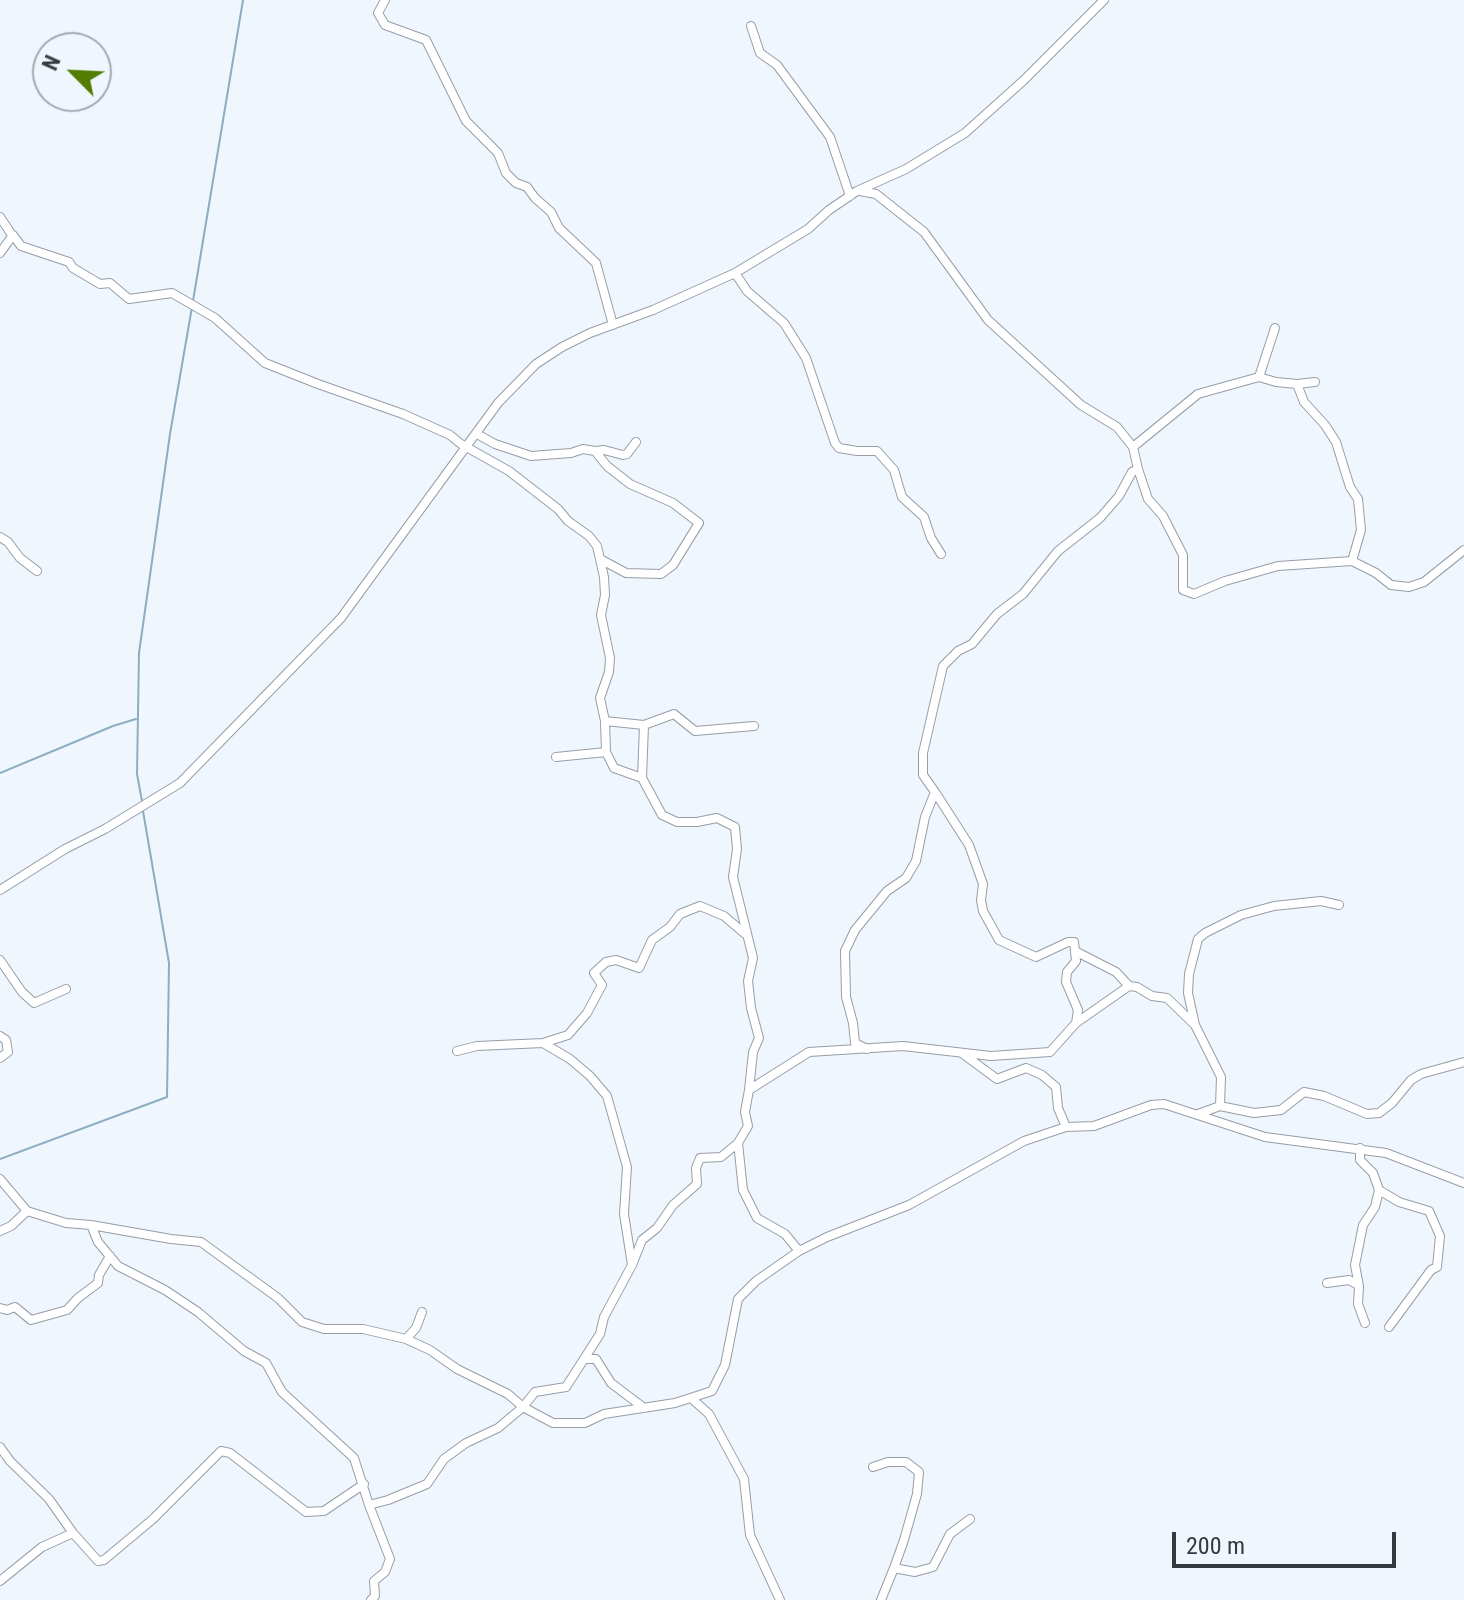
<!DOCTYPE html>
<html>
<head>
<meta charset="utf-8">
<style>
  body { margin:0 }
  #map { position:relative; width:1464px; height:1600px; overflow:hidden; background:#f0f6fe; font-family:"Roboto Condensed",sans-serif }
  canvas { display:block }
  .north { position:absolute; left:32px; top:32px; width:80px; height:80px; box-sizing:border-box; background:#f0f6fe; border:2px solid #a6aab1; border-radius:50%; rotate:294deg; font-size:22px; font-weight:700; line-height:32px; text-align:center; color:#36393d }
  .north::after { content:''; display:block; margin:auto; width:28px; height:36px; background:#527d01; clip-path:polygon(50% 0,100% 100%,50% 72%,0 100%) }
  .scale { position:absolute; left:1172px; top:1532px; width:224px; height:36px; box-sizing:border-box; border:4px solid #36393d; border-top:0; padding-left:10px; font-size:24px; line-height:28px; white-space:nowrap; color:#36393d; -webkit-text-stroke:6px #f0f6fe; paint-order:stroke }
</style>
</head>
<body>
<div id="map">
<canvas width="1464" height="1600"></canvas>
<div class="north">N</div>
<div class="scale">200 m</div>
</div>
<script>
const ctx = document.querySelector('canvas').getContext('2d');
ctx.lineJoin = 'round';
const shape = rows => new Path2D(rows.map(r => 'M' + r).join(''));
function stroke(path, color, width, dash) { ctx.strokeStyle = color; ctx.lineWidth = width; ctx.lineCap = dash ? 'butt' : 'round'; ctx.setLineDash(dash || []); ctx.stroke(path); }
const stream = shape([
  [193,301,243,0],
  [0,773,113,726,136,719],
  [142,801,137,774,139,653,170,434,192,307],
  [0,1159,167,1097,169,963,143,811]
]);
const minor = shape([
  [385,0,378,13,385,25,426,40,466,121,498,153,506,173,516,183,527,187,535,198,551,212,559,228,596,263,613,325],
  [751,26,760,53,777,65,830,137,850,196],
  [860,191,876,194,924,232,988,320,1081,405,1117,427,1133,447,1138,469,1132,472,1119,496,1100,518,1058,551,1023,594,997,614,972,644,958,651,943,666,923,753,923,775,935,792,925,817,916,861,906,878,887,891,855,930,845,951,846,997,853,1023,855,1043,867,1049],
  [0,217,12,235],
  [0,253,13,235,21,246,69,262,73,268,100,284,110,283,129,299,172,293,215,318,265,363,318,384,403,414,450,435,461,444,509,471,558,509,568,521,589,536,597,546,604,577,605,595,601,615,610,658,609,672,600,698,605,721,606,752],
  [735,273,747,291,784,323,806,358,835,443,839,448,857,451,877,451,894,470,902,497,924,517,931,538,941,554],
  [1275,328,1259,377,1276,382,1297,384,1304,402,1325,425,1336,442,1350,487,1358,499,1361,530,1352,561],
  [1297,384,1315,382],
  [477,434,495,444,531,456,571,453,583,449,595,451,607,466,630,484,673,503,699,523,673,565,661,574,626,573,600,559],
  [1133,447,1198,394,1259,377],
  [595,451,604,450,623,455,627,454,636,442],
  [1138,469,1148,499,1163,516,1183,555,1183,590,1194,594,1225,581,1278,566,1352,561,1376,573,1391,585,1409,587,1424,582,1464,550],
  [0,537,8,542,20,558,37,571],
  [605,721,644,725],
  [556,757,606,752,614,768,642,778,662,815,677,822,697,822,717,818,735,827,737,849,733,877,753,958,748,981,751,1008,759,1038,753,1052,749,1090,809,1052,903,1046,991,1056,1050,1052,1076,1023,1129,986,1137,987,1152,996,1167,998,1195,1025,1188,993,1189,974,1198,939,1205,933,1241,915,1274,906,1321,901,1339,905],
  [642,778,644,725,674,714,695,731,754,726],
  [935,792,969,845,983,884,981,900,983,911,999,940,1036,957,1068,942,1074,942,1076,961,1067,972,1066,982,1078,1010,1076,1023],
  [0,890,65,849,105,829,180,783,341,618,498,403,536,364,562,347,590,333,653,310,735,273,808,229,829,210,857,191,906,169,965,133,1024,80,1104,0],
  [1075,951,1116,972,1129,986],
  [0,960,22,992,34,1003,66,989],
  [1195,1025,1221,1077,1220,1106],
  [0,1036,6,1040,8,1052,0,1058],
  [543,1043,568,1035,587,1013,602,985,594,973,606,962,616,960,639,968,652,940,670,927,680,914,700,906,724,916,744,933],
  [457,1051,477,1046,543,1043,570,1059,590,1076,607,1096,627,1167,624,1214,632,1265],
  [963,1054,997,1079,1026,1068,1042,1075,1056,1087,1058,1108,1066,1127],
  [1198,1114,1220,1106,1254,1113,1281,1110,1304,1092,1324,1096,1367,1114,1379,1113,1392,1103,1411,1080,1421,1074,1464,1062],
  [738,1143,743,1190,757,1218,785,1234,799,1251],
  [1360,1148,1360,1160,1373,1173,1379,1190,1375,1207,1363,1225,1355,1265,1359,1286,1358,1304,1365,1323],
  [0,1179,27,1211,66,1223,91,1225,171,1239,201,1242,278,1298,302,1322,324,1329,363,1329,406,1339,430,1350,457,1369,508,1394,523,1407,553,1423,585,1423,604,1414,675,1403,712,1391,725,1365,738,1299,756,1281,799,1251,827,1237,909,1205,1024,1141,1066,1127,1094,1126,1151,1105,1164,1104,1265,1137,1386,1153,1464,1183],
  [1379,1190,1399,1202,1429,1211,1440,1236,1437,1267,1431,1270,1389,1327],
  [91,1225,98,1242,118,1266,165,1290,198,1312,244,1351,266,1363,282,1392,354,1458,369,1505],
  [0,1231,11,1226,27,1211],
  [1327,1283,1349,1280,1358,1285],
  [0,1308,7,1310,15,1307,31,1320,67,1310,78,1298,98,1283,99,1275,110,1256],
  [406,1339,416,1328,422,1312],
  [584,1359,596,1359,611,1383,644,1408],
  [691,1398,709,1414,744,1479,750,1535,780,1600],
  [0,1447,10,1461,49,1499,73,1533,42,1547,0,1581],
  [873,1467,888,1462,906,1462,919,1472,917,1494,904,1540,894,1568],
  [73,1533,98,1561,104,1560,153,1519,221,1451,230,1453,306,1512,324,1511,364,1484],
  [371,1600,375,1596,374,1581,385,1572,390,1559,369,1505,388,1500,427,1484,444,1459,466,1443,498,1428,523,1407,535,1392,566,1387,600,1334,604,1317,632,1265,642,1240,657,1228,673,1205,697,1184,696,1168,700,1158,721,1157,738,1143,748,1126,745,1112,749,1090],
  [881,1600,894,1568,915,1572,933,1567,950,1534,970,1519]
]);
stroke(stream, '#8bafc1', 2);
stroke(minor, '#969da7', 10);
stroke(minor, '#fff', 8);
</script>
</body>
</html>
